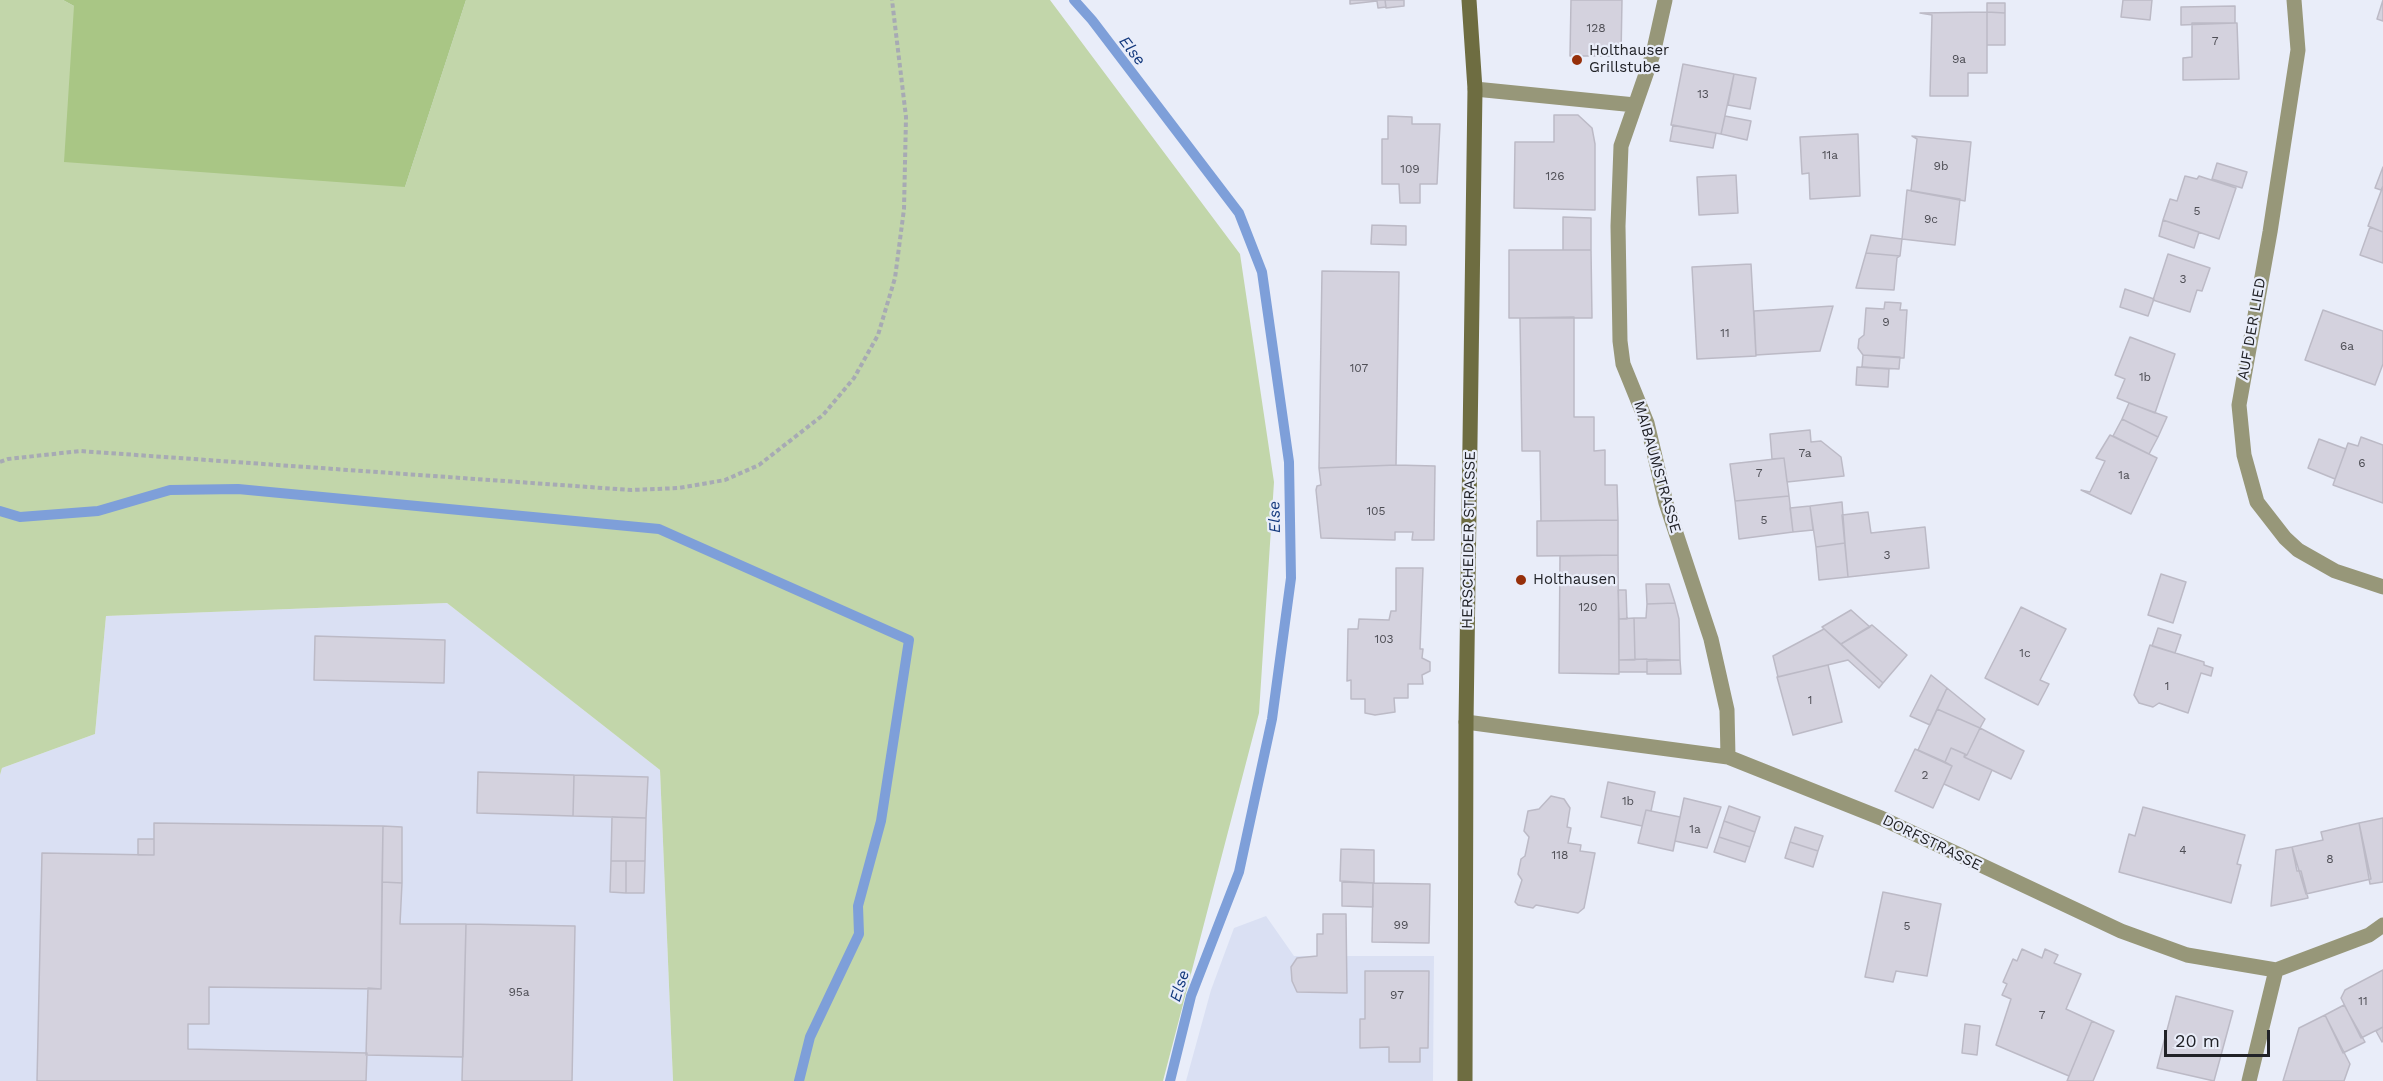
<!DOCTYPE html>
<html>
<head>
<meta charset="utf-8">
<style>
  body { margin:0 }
  #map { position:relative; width:2383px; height:1081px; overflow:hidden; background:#e9edf9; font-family:"Work Sans",sans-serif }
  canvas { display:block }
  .scale { position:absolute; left:2164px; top:1030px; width:106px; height:27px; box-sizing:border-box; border:3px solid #212227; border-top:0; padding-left:8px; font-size:18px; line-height:21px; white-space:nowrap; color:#212227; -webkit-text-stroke:4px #e9edf9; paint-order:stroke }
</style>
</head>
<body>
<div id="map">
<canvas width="2383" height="1081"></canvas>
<div class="scale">20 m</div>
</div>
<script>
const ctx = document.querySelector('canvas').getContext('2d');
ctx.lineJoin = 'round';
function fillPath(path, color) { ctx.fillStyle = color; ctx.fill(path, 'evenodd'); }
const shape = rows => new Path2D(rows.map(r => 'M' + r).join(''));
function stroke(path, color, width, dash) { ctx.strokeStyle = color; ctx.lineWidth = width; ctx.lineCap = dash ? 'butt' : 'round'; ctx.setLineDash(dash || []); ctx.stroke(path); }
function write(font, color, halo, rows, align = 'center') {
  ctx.font = font + ' "Work Sans",sans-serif'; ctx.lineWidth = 4.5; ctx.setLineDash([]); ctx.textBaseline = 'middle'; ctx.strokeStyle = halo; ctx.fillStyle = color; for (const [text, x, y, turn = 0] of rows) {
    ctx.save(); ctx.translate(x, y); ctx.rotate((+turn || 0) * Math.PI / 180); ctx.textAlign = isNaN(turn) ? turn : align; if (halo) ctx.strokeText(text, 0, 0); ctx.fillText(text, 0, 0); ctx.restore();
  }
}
const built = shape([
  [447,603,660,770,673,1081,0,1081,0,775,2,768,95,734,106,616],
  [1266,916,1294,956,1434,956,1433,1081,1186,1081,1211,990,1234,928]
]);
const green = shape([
  [0,0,63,0,405,187,466,0,1050,0,1240,254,1274,482,1259,713,1163,1081,673,1081,660,770,447,603,106,616,95,734,2,768,0,775]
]);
const forest = shape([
  [63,0,466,0,405,187,64,162,74,6]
]);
const stream = shape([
  [1074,0,1092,20,1239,213,1262,272,1289,462,1291,578,1272,719,1239,872,1191,996,1170,1081],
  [0,511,20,517,98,511,170,490,238,489,659,529,909,640,881,821,858,906,859,934,810,1037,799,1081]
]);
const building = shape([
  [1350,0,1385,0,1386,7,1378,8,1377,1,1350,4,1350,0],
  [1385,0,1404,0,1404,6,1386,8,1385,0],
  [1571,0,1622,0,1621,56,1570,56,1571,0],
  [2123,0,2152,0,2150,20,2121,17,2123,0],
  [2383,0,2383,21,2377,19,2383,0],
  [1987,3,2005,3,2005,13,1987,12,1987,3],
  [2235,6,2235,23,2181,25,2181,7,2235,6],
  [1987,12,1987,73,1968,73,1968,96,1930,96,1932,15,1920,13,1987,12],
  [1987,12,2005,13,2005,45,1987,45,1987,12],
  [2192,23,2237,23,2239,79,2183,80,2183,58,2192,57,2192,23],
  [1683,64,1734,74,1721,134,1671,125,1683,64],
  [1734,74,1756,78,1750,109,1728,105,1734,74],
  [1554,115,1578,115,1592,128,1595,144,1595,210,1514,208,1515,142,1554,142,1554,115],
  [1388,116,1412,117,1412,124,1440,124,1437,184,1420,184,1420,203,1400,203,1399,184,1382,184,1382,139,1388,139,1388,116],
  [1725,116,1751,121,1747,140,1721,134,1725,116],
  [1673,125,1716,133,1713,148,1670,141,1673,125],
  [1858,134,1860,196,1810,199,1809,173,1802,174,1800,137,1858,134],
  [1912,136,1971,142,1965,201,1911,191,1917,139,1912,136],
  [2217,163,2247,172,2242,188,2212,179,2217,163],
  [2383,167,2383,186,2381,190,2375,188,2383,167],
  [1736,175,1738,213,1699,215,1697,177,1736,175],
  [2185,176,2197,179,2199,176,2236,188,2219,239,2163,220,2170,199,2177,201,2185,176],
  [2383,186,2383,232,2368,226,2383,186],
  [1907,190,1960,199,1955,245,1902,239,1907,190],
  [1563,217,1591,218,1591,250,1563,250,1563,217],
  [2163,220,2199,232,2194,248,2159,236,2163,220],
  [1372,225,1406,226,1406,245,1371,244,1372,225],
  [2370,227,2383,232,2383,263,2360,255,2370,227],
  [1871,235,1902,239,1900,256,1866,253,1871,235],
  [1509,250,1591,250,1592,318,1509,318,1509,250],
  [1866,253,1900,256,1897,258,1894,290,1856,288,1866,253],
  [2168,254,2210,268,2202,291,2197,290,2190,312,2153,300,2168,254],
  [1751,264,1756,356,1697,359,1692,267,1751,264],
  [1322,271,1399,272,1396,465,1319,468,1322,271],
  [2125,289,2154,299,2148,316,2120,307,2125,289],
  [1885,302,1901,303,1900,310,1907,310,1904,358,1863,355,1858,348,1859,339,1864,335,1866,308,1884,309,1885,302],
  [1833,306,1820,351,1756,355,1754,311,1833,306],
  [2323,310,2383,331,2383,364,2375,385,2305,360,2323,310],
  [1520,318,1574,317,1574,417,1594,417,1594,451,1605,450,1605,485,1617,485,1618,520,1541,521,1540,451,1522,451,1520,318],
  [2130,337,2175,354,2155,413,2117,398,2125,379,2115,375,2130,337],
  [1863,355,1900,357,1899,369,1862,367,1863,355],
  [1857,367,1889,369,1888,387,1856,385,1857,367],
  [2129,403,2167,417,2158,437,2122,419,2129,403],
  [2122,419,2158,437,2149,454,2113,436,2122,419],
  [1810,430,1811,442,1821,441,1841,457,1844,476,1787,482,1784,458,1772,459,1770,434,1810,430],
  [2110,435,2157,458,2131,514,2081,490,2090,492,2105,461,2096,458,2110,435],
  [2361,437,2383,445,2383,503,2333,485,2348,443,2358,446,2361,437],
  [2319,439,2346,449,2335,479,2308,468,2319,439],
  [1784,458,1789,496,1735,501,1730,464,1784,458],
  [1396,465,1435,466,1434,540,1412,540,1413,532,1395,532,1395,540,1321,538,1316,490,1317,486,1321,485,1319,468,1396,465],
  [1789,496,1793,532,1739,539,1735,501,1789,496],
  [1842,502,1845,543,1816,547,1810,506,1842,502],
  [1810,506,1813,530,1793,532,1790,508,1810,506],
  [1868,512,1871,533,1925,527,1929,568,1848,577,1842,515,1868,512],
  [1618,520,1618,555,1537,556,1537,521,1618,520],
  [1845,543,1848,577,1819,580,1816,547,1845,543],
  [1618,555,1619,674,1559,673,1560,556,1618,555],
  [1396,568,1423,568,1420,649,1423,649,1422,658,1430,662,1430,671,1422,675,1423,684,1408,684,1408,698,1394,698,1395,712,1375,715,1365,713,1365,699,1351,699,1351,680,1347,681,1348,629,1358,629,1359,619,1389,620,1391,611,1396,611,1396,568],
  [2161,574,2186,582,2173,623,2148,615,2161,574],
  [1646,584,1669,584,1675,603,1647,604,1646,584],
  [1618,590,1626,590,1627,619,1619,619,1618,590],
  [1675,603,1679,619,1680,660,1635,659,1634,618,1646,618,1647,604,1675,603],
  [2021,607,2066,629,2040,680,2049,684,2038,705,1985,678,2021,607],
  [1851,610,1870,627,1841,644,1822,627,1851,610],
  [1634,618,1635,660,1619,660,1619,619,1634,618],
  [1872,625,1907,655,1883,683,1841,644,1872,625],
  [2158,628,2181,635,2175,653,2152,646,2158,628],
  [1824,629,1883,683,1879,688,1848,660,1778,677,1773,656,1824,629],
  [315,636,445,640,444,683,314,680,315,636],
  [2150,645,2204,662,2204,665,2213,668,2211,676,2201,673,2188,713,2159,703,2153,707,2139,703,2134,695,2150,645],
  [1647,659,1647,672,1619,672,1619,660,1647,659],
  [1680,660,1681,674,1647,674,1647,661,1680,660],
  [1828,665,1842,722,1793,735,1777,677,1828,665],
  [1931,675,1947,688,1930,725,1910,716,1931,675],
  [1947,688,1985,719,1980,728,1937,709,1947,688],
  [1937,709,1980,728,1967,755,1951,748,1945,762,1918,750,1937,709],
  [1980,728,2024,751,2011,779,1964,757,1967,755,1980,728],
  [1951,748,1965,754,1964,757,1992,770,1979,800,1944,784,1952,766,1945,762,1951,748],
  [1915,749,1952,766,1933,808,1895,791,1915,749],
  [478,772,574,775,573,816,477,813,478,772],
  [574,775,648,777,646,818,573,816,574,775],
  [1608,782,1655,792,1651,811,1646,810,1642,826,1601,817,1608,782],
  [1551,796,1564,799,1570,808,1567,827,1571,828,1568,843,1581,845,1580,851,1595,853,1584,908,1578,913,1536,905,1533,908,1518,905,1515,902,1522,880,1518,874,1521,859,1525,856,1529,837,1524,831,1528,811,1539,809,1551,796],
  [1684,798,1721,807,1707,848,1675,841,1684,798],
  [1729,806,1760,817,1755,832,1724,821,1729,806],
  [2143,807,2245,835,2237,864,2241,865,2231,903,2119,872,2129,834,2135,836,2143,807],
  [1646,810,1680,817,1673,851,1638,843,1646,810],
  [612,817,646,818,645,861,611,861,612,817],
  [2383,818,2383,882,2370,884,2359,823,2383,818],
  [1724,821,1755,832,1750,847,1719,837,1724,821],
  [154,823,383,826,381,989,209,987,209,1024,188,1024,188,1049,367,1053,366,1081,37,1081,42,853,154,855,154,823],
  [2359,823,2371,879,2306,894,2292,847,2323,840,2321,832,2359,823],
  [383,826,402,827,402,883,382,882,383,826],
  [1795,827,1823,836,1818,851,1790,842,1795,827],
  [1719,837,1750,847,1745,862,1714,852,1719,837],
  [138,839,154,839,154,855,138,855,138,839],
  [1790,842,1818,851,1813,867,1785,858,1790,842],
  [2292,847,2297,871,2301,871,2308,898,2271,906,2276,850,2292,847],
  [1341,849,1374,850,1374,883,1340,881,1341,849],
  [611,861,626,861,626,893,610,892,611,861],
  [626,861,645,861,644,893,626,893,626,861],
  [382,882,402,883,400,924,466,924,463,1057,366,1055,368,988,381,989,382,882],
  [1342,882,1373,883,1373,907,1342,906,1342,882],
  [1373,883,1430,884,1429,943,1372,942,1373,883],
  [1883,892,1941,904,1927,976,1896,971,1893,982,1865,977,1883,892],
  [1323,914,1346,914,1347,993,1297,992,1292,981,1291,967,1297,958,1317,956,1317,934,1323,934,1323,914],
  [466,924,575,926,572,1081,462,1081,466,924],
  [2022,949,2042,958,2045,949,2058,955,2054,963,2081,974,2066,1009,2092,1021,2069,1076,1996,1045,2011,999,2002,995,2007,984,2003,982,2013,959,2017,961,2022,949],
  [2383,970,2383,1027,2361,1038,2341,998,2345,990,2383,970],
  [1365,971,1429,971,1428,1048,1420,1048,1420,1062,1389,1062,1389,1047,1360,1048,1360,1019,1365,1019,1365,971],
  [2176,996,2233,1011,2214,1081,2157,1068,2176,996],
  [2344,1005,2365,1042,2343,1053,2325,1015,2344,1005],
  [2325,1015,2350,1064,2344,1081,2283,1081,2299,1028,2325,1015],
  [2092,1021,2114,1031,2093,1081,2067,1081,2092,1021],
  [1965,1024,1980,1026,1977,1055,1962,1053,1965,1024],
  [2383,1027,2383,1041,2382,1042,2376,1031,2383,1027]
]);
const path = shape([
  [0,462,8,459,80,451,631,490,679,488,725,480,759,465,823,415,854,378,878,335,895,278,904,209,906,117,892,0]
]);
const street = shape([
  [1665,0,1653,54,1621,146,1618,226,1620,341,1623,364,1647,423,1666,503,1711,639,1727,710,1728,757],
  [2294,0,2298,50,2270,232,2239,405,2244,455,2257,502,2285,538,2298,550,2335,571,2383,587],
  [1475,89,1635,105],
  [1466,722,1728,757,1881,818,2121,931,2187,955,2276,970,2369,935,2383,925],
  [2249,1081,2276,970]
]);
const secondary = shape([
  [1465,1081,1466,722,1475,89,1469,0]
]);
const markers = [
  [1577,60,6,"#962f0a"],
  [1521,580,6,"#962f0a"]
];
const numberNames = [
  ["128",1596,28],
  ["7",2215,41],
  ["9a",1959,59],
  ["13",1703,94],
  ["11a",1830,155],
  ["9b",1941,166],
  ["109",1410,169],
  ["126",1555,176],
  ["5",2197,211],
  ["9c",1931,219],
  ["3",2183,279],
  ["9",1886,322],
  ["11",1725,333],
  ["6a",2347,346],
  ["107",1359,368],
  ["1b",2145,377],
  ["7a",1805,453],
  ["6",2362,463],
  ["7",1759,473],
  ["1a",2124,475],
  ["105",1376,511],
  ["5",1764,520],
  ["3",1887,555],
  ["120",1588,607],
  ["103",1384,639],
  ["1c",2025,653],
  ["1",2167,686],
  ["1",1810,700],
  ["2",1925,775],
  ["1b",1628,801],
  ["1a",1695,829],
  ["4",2183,850],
  ["118",1560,855],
  ["8",2330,859],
  ["99",1401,925],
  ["5",1907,926],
  ["95a",519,992],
  ["97",1397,995],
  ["11",2363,1001],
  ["7",2042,1015]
];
const poiNames = [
  ["Holthauser",1589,51],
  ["Grillstube",1589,68],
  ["Holthausen",1533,580]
];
const streetNames = [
  ["AUF DER LIED",2252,329,-80],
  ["MAIBAUMSTRASSE",1657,467,74],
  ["HERSCHEIDER STRASSE",1469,540,-89],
  ["DORFSTRASSE",1932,843,26]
];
const waterNames = [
  ["Else",1132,51,52],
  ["Else",1275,517,-91],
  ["Else",1180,986,-72]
];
fillPath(built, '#dae0f3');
fillPath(green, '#c2d6aa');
fillPath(forest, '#a9c685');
stroke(stream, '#7e9fd9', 10);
fillPath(building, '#d4d2de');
stroke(building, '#bcbac6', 1.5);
stroke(path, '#a7aab4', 4, [4.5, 3]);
stroke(street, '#979779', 15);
stroke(secondary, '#6e6d41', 15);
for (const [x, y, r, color] of markers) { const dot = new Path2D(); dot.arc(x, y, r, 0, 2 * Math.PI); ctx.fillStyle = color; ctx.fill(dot); stroke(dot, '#e9edf9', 2); }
write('12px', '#4e4e55', null, numberNames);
write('15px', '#212227', '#e9edf9', poiNames, 'left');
write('15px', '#212227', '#e9edf9', streetNames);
write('italic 16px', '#153a7e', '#e9edf9', waterNames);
</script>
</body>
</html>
